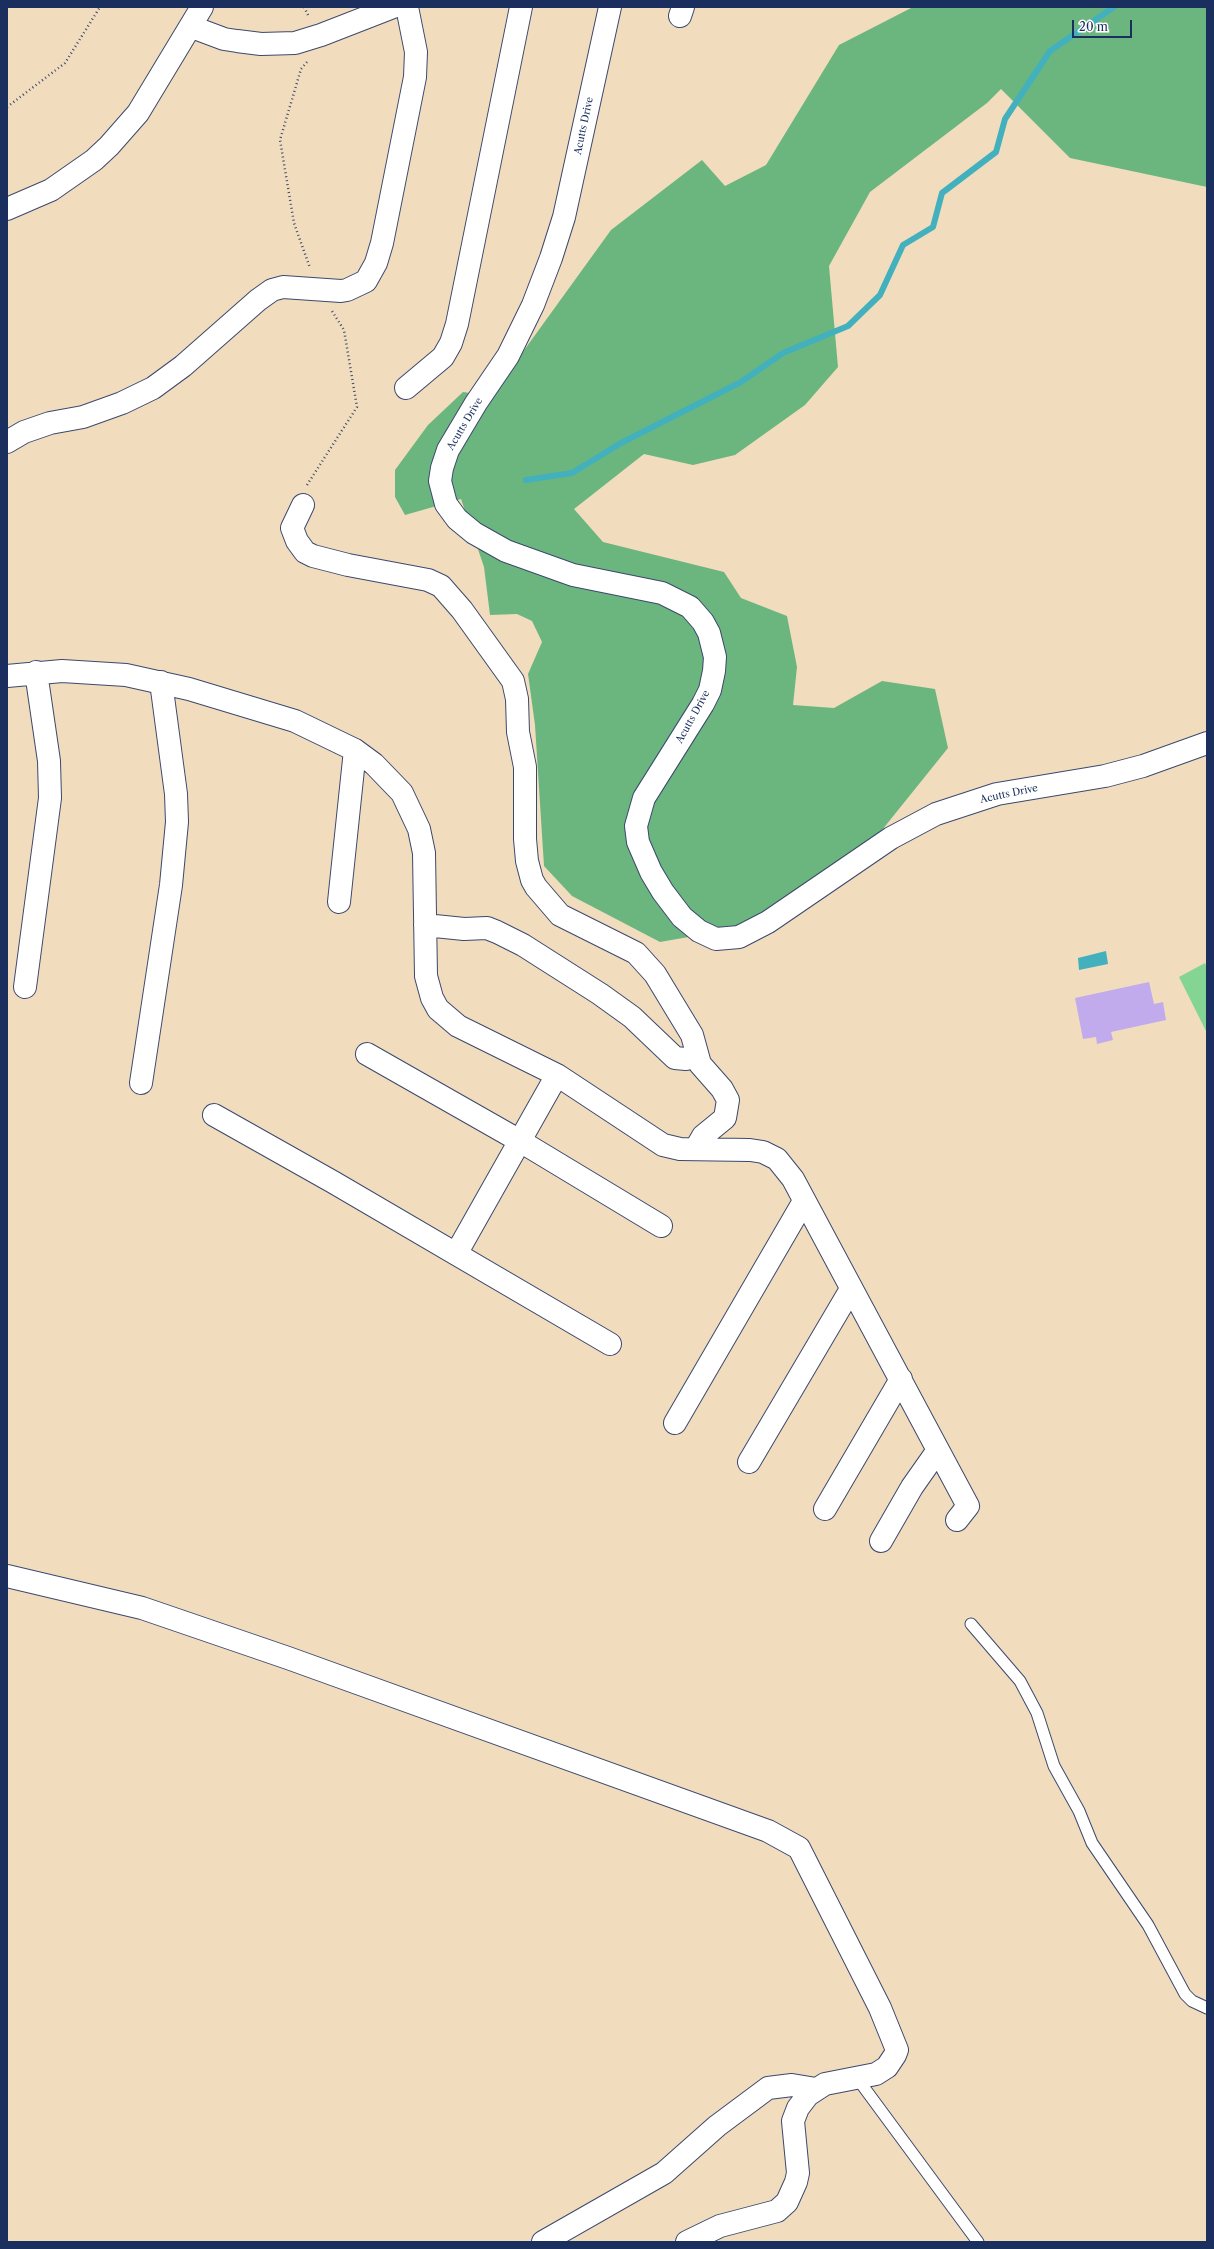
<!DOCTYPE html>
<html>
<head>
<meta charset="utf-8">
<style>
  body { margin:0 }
  #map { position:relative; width:1214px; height:2249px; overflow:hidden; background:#f2dcbe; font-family:"Libre Caslon Text",serif }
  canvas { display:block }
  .frame { position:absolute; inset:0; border:8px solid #1b2f5e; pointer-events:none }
  .scale { position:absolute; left:1072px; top:20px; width:60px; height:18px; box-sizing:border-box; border:2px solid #1b2f5e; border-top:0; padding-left:5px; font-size:12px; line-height:14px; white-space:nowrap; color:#1b2f5e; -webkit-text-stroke:3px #fff; paint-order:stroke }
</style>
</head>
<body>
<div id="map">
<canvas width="1214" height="2249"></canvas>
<div class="frame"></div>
<div class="scale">20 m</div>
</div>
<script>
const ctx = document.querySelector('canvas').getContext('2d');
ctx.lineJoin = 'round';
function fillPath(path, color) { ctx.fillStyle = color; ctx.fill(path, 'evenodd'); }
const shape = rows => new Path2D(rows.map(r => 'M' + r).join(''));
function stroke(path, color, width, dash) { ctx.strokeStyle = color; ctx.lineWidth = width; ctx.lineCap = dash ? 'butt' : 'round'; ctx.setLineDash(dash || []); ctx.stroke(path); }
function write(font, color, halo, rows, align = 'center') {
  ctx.font = font + ' "Libre Caslon Text",serif'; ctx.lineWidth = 3; ctx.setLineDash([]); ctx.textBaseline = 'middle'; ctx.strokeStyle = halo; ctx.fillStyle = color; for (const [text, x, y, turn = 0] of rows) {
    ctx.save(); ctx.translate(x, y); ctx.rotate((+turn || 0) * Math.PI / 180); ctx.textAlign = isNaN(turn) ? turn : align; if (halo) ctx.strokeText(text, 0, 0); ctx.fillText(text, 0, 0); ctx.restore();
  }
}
const green = shape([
  [1205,963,1207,967,1207,1033,1179,977]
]);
const forest = shape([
  [913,7,1207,7,1207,187,1070,158,1001,89,987,103,870,192,829,266,838,367,805,405,735,455,693,465,644,454,574,509,603,542,724,572,741,598,787,616,797,667,793,705,834,708,882,681,935,689,948,748,878,835,740,928,660,942,572,896,544,866,535,725,528,674,542,642,532,621,517,614,490,615,484,567,461,499,405,515,395,497,395,470,428,425,463,392,491,396,611,230,702,160,725,186,766,165,839,45]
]);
const water = shape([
  [1106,951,1108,964,1079,970,1078,958]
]);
const stream = shape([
  [526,480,572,473,621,443,741,382,783,353,848,326,880,295,903,245,933,227,942,193,996,152,1005,119,1050,51,1114,7]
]);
const building = shape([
  [1149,982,1154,1004,1163,1002,1166,1020,1111,1032,1113,1040,1097,1044,1096,1037,1083,1039,1075,998]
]);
const path = shape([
  [304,7,309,17],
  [307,62,301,69,280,140,294,223,310,268],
  [7,107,65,63,100,7],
  [307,485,357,407,344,330,332,311]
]);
const lane = shape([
  [971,1624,1020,1681,1037,1713,1054,1766,1079,1811,1092,1843,1148,1925,1185,1994,1192,2001,1207,2008],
  [857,2078,978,2242]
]);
const street = shape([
  [610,7,564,217,551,258,533,305,508,356,476,403,448,450,442,468,440,481,446,504,457,519,474,533,506,551,573,575,662,593,690,607,703,622,709,633,715,657,714,671,710,690,703,704,644,798,636,826,638,842,651,872,663,892,682,917,699,931,716,939,739,937,768,922,891,838,936,814,997,794,1105,776,1143,766,1207,743],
  [680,16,683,7],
  [192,27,224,39,237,41,261,44,295,43,321,35,393,7],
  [7,209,51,190,94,160,109,146,138,113,202,7],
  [406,388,443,357,451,343,457,324,521,7],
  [7,442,24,432,50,423,83,417,122,403,153,388,183,366,258,300,272,290,283,287,341,291,347,290,366,281,376,263,382,243,415,77,416,52,407,7],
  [303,505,292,528,297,541,305,552,313,556,348,565,428,580,441,586,462,610,513,681,517,699,518,732,525,767,525,839,527,861,532,880,536,887,560,915,636,953,655,974,692,1035,700,1064,722,1089,728,1100,725,1118,703,1136,696,1148],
  [7,676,62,671,126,675,189,689,295,721,355,750,374,764,402,793,419,829,424,853,426,976,432,998,438,1009,458,1026,557,1075,663,1145,680,1149,750,1150,763,1152,777,1159,793,1179,968,1506,957,1520],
  [339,902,355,750],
  [425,925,464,929,487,928,497,932,523,945,600,994,632,1017,675,1058,686,1059,697,1054],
  [25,987,50,798,49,761,36,672],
  [367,1054,520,1141,661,1226],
  [141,1083,171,885,177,822,176,794,161,682],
  [214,1115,333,1182,610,1344],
  [456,1254,557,1075],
  [675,1423,804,1201],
  [749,1462,851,1289],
  [825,1509,901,1379],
  [881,1541,912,1487,938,1450],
  [7,1576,142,1608,288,1658,768,1831,799,1848,880,2008,897,2050,895,2055,887,2067,876,2074,825,2084,808,2095,798,2108,793,2121,798,2173,796,2182,787,2202,777,2211,720,2226,687,2242],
  [543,2242,664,2173,717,2126,768,2088,792,2085,816,2089]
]);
const streetNames = [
  ["Acutts Drive",584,126,-78],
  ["Acutts Drive",465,424,-59],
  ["Acutts Drive",693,717,-61],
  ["Acutts Drive",1009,794,-12]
];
fillPath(green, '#84d494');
fillPath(forest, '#6bb67e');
fillPath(water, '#42b1bd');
stroke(stream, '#42b1bd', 6);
fillPath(building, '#c1abed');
stroke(lane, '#3b496c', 13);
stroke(street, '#3b496c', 24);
stroke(path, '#3b496c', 2.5, [1, 3]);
stroke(lane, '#fff', 11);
stroke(street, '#fff', 22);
write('10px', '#1b2f5e', '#fff', streetNames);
</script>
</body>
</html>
